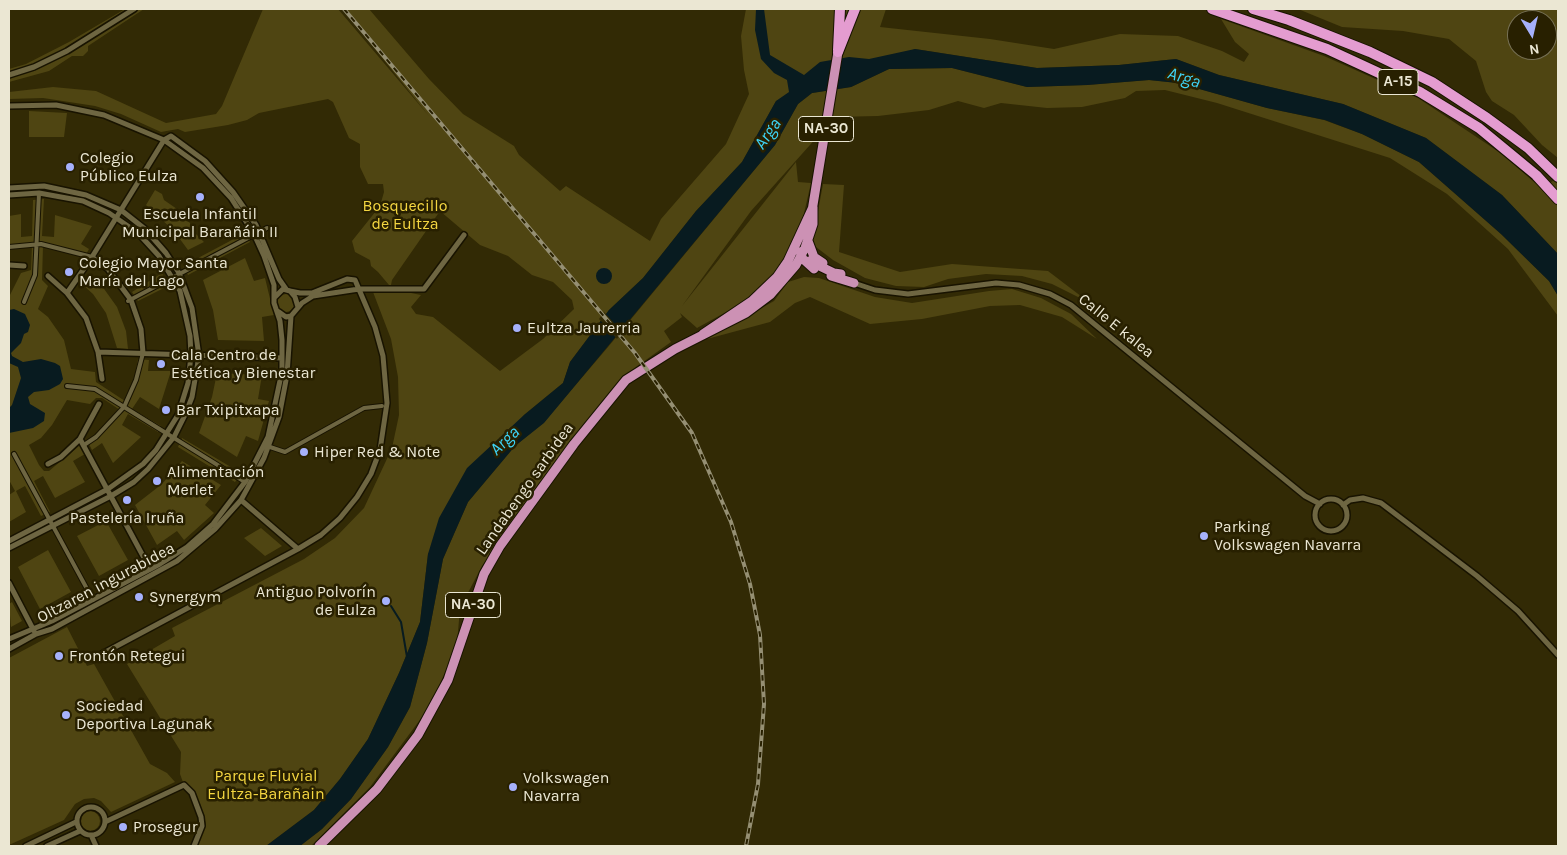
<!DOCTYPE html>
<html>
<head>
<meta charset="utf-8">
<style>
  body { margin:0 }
  #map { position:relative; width:1567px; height:855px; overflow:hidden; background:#322a05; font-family:Karla,sans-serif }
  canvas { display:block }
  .frame { position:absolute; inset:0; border:10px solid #ebe7d3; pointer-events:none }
  .north { position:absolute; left:1507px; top:10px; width:50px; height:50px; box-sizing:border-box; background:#282000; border:1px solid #767054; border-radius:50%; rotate:171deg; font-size:14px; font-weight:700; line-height:20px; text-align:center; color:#ebe7d3 }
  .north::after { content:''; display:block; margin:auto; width:18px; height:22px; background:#a6b1fc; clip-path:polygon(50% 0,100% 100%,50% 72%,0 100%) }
</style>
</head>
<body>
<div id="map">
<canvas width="1567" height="855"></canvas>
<div class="frame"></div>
<div class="north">N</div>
</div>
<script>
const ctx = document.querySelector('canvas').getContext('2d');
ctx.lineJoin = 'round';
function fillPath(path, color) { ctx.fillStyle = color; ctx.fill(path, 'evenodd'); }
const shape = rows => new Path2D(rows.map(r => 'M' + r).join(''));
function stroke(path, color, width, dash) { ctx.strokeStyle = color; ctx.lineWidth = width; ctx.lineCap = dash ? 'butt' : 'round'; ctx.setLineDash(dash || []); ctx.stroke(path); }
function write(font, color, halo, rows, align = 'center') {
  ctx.font = font + ' Karla,sans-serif'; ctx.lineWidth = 5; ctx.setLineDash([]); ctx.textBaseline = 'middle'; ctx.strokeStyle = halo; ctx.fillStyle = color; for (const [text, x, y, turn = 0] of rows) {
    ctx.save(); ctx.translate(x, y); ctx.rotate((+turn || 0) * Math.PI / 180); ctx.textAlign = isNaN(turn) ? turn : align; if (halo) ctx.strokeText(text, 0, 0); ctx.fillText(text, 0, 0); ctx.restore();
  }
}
const green = shape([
  [125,9,144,9,88,46,88,51,83,56,72,56,49,71,9,82,9,69,26,64,69,42],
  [263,9,338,9,429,116,343,9,369,9,429,79,463,114,514,146,519,155,560,191,566,186,650,241,661,219,726,144,749,94,744,70,741,36,746,9,886,9,880,27,990,39,1054,49,1120,34,1178,36,1222,51,1244,62,1249,54,1235,42,1221,19,1324,56,1418,98,1502,154,1542,189,1558,177,1558,254,1502,195,1426,138,1343,104,1219,75,1176,59,1119,65,1037,68,915,49,776,101,742,162,696,211,643,278,609,310,570,362,563,383,524,415,428,554,420,622,399,673,368,739,340,779,314,810,266,846,197,846,206,824,200,804,184,785,180,774,181,752,127,664,175,636,172,628,304,559,335,538,364,508,392,448,399,415,398,377,391,339,373,292,406,292,421,295,411,307,416,314,433,317,500,371,543,339,574,309,572,300,553,282,532,275,508,256,480,245,440,211,392,280,391,285,389,285,378,272,371,266,370,260,355,252,352,241,380,206,384,192,383,184,368,184,360,167,360,144,349,138,333,102,328,99,259,113,247,120,228,125,185,132,178,129,161,132,121,114,95,106,43,98,9,99,9,92,53,87,96,91,166,123,216,114,222,106],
  [1298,9,1558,9,1558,158,1542,145,1514,115,1492,101,1486,92,1476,61,1449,39,1403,31,1342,27],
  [1517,20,1547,20,1547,50,1517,50],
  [952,68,1027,87,1087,85,1149,80,1178,83,1267,108,1324,120,1362,134,1419,162,1501,234,1549,281,1558,296,1558,316,1508,249,1447,194,1390,158,1217,103,1165,90,1136,91,1125,98,1082,107,1047,108,1001,103,984,108,958,101,929,110,878,116,835,117,751,211,682,306,796,162,798,182,811,183,802,222,783,266,761,288,737,306,697,328,680,313,682,317,664,331,671,342,636,367,610,392,482,566,460,608,457,644,431,705,370,787,312,845,300,846,322,829,351,799,388,747,410,707,427,643,443,559,468,502,515,446,544,422,608,347,775,145,798,104,812,93,851,87,889,69],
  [29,111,67,113,64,137,29,137],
  [823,184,844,185,839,252,900,272,952,264,1048,271,1090,303,1052,284,1022,276,986,274,948,279,924,287,896,286,865,278,833,260,812,244],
  [155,190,162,194,164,200,177,209,177,212,190,223,190,228,204,242,188,250,174,231,146,205],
  [44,199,42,236,54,237,55,215,92,226,81,244,89,249,84,258,69,252,43,246,42,280,48,286,38,309,48,317,64,340,71,369,95,372,96,382,125,401,134,381,138,359,149,360,148,371,171,371,159,409,140,397,132,409,161,426,158,432,128,414,122,425,141,437,113,463,102,443,92,450,87,440,102,430,120,410,102,398,96,398,90,404,67,400,52,425,41,438,29,445,39,465,44,471,49,471,80,445,85,454,73,461,85,482,55,498,43,476,34,481,50,512,41,516,25,486,16,491,26,512,9,522,9,495,15,491,9,480,9,297,21,273,31,270,32,245,9,247,9,216,21,214,21,237,32,236,33,200],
  [245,233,250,242,188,275,183,266],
  [245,258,254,281,265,278,274,315,262,317,264,341,218,340,213,310,203,280],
  [162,273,168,286,138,301,132,292],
  [88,275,102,286,117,307,126,331,128,349,117,348,106,313,93,294,83,285],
  [804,277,819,278,875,297,912,303,989,291,1012,289,1041,298,1071,314,1097,339,1062,317,1020,305,990,306,922,319,870,324,810,297,795,303,770,322,707,339,774,301,788,282],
  '277 303a9 9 0 1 1 18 0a9 9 0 1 1-18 0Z',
  [217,373,262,375,258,399,269,401,258,441,246,436,237,457,199,433,212,397],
  [182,438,241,473,235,482,178,447],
  [182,461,221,485,205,505,214,513,184,540,177,531,157,545,135,505,162,484],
  [106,521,128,560,99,576,77,536],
  [261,528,282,546,265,556,244,538],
  [48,550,71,592,40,609,18,567],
  [12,602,22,621,11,627,9,604],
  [67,627,87,666,94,664,150,764,167,773,175,782,111,812,101,801,94,798,84,799,75,804,64,820,9,845,9,658],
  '80 821a10 10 0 1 1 20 0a10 10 0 1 1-20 0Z'
]);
const water = shape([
  [756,9,764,9,770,55,804,75,820,62,849,57,869,59,915,49,1037,68,1119,65,1176,59,1219,75,1343,104,1426,138,1502,195,1558,254,1558,296,1549,281,1501,234,1419,162,1362,134,1325,120,1267,108,1178,83,1149,80,1087,85,1027,87,952,68,889,69,851,87,812,93,798,104,775,145,544,423,515,446,468,502,443,559,427,643,410,707,388,747,351,799,322,829,300,846,266,846,314,810,340,779,368,739,399,673,420,622,428,554,439,518,467,468,524,415,563,383,570,362,609,310,643,278,696,211,742,162,776,101,789,92,787,80,774,73,761,59,755,30],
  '596 276a8 8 0 1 1 16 0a8 8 0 1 1-16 0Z',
  [14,309,25,314,30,325,28,332,24,334,21,343,11,353,12,356,23,362,41,359,55,363,60,366,63,379,60,384,49,390,34,392,28,397,30,404,45,413,44,421,33,428,9,433,9,408,12,405,21,378,18,367,9,363,9,310]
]);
const pier = shape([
  [604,312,622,332,617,339,599,319]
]);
const stream = shape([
  [391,606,401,622,407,657]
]);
const pedestrian = shape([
  [9,247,41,244,92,257],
  [128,301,267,228],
  [24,302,35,275,39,193],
  [67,386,95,389,245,482],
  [84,445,96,437,124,407,136,380,143,353],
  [267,446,285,452,364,408,382,406],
  [14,454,93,600]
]);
const minor = shape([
  [9,75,34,67,67,51,134,9],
  [9,106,56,105,104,115,164,140,203,168,231,198,254,234,264,256,274,285,274,303,280,321,282,340,282,371,268,437,245,482,213,524,187,547,160,564,52,621,9,639],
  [9,188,44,186,86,195,121,210,145,229,166,253,179,273,192,308,199,356,192,397,185,415,174,437,148,469,134,482,111,496,9,548],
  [9,195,39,193,83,201,109,213,138,233,159,256,180,291,190,336,191,355,188,383,178,415,156,450,143,464,108,489,9,541],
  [92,257,108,269,131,300,141,329,143,353],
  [9,265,24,266],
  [48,276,67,293,86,318,98,352,102,379],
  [854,283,875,290,908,294,996,283,1019,285,1050,294,1071,305,1305,496,1320,504],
  [67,293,92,257,164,140,171,136,205,161,233,192,256,225,279,279,286,289],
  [275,297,283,289,290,291,295,297,298,307],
  [279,312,286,317,291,316,302,303,313,296,359,289,424,289,464,235],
  [98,352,282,358],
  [80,439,150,569],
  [48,464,61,457,80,439,99,404],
  '1315 515a16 16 0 1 1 32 0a16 16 0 1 1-32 0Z',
  [241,500,298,549,321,535,340,518,357,497,371,474,380,450,387,403,383,356,375,327,355,280,347,279,312,293,300,293,290,291],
  [1343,505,1350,500,1363,498,1381,503,1477,576,1518,611,1558,655],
  [9,583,34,631],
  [9,649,36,634,52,629,177,561,215,529,241,500,264,458,279,417,287,375,291,316],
  [100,655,298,549],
  '77 821a14 14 0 1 1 28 0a14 14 0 1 1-28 0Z',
  [105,822,184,785,192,793,201,817,202,826,194,846],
  [91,835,96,846],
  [26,846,76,822],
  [47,846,80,831]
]);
const trunk = shape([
  [812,211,839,46],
  [808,241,814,257,823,263],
  [800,252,803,259,814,269],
  [809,261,834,273,841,274],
  [831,276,854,283],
  [319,846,377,789,418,735,448,680,484,574,500,546,574,444,626,380,675,349,746,313,770,295,796,265,805,248,813,224,813,207,788,261,777,277,752,301,703,334]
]);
const motorway = shape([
  [1212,9,1327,49,1420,92,1479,128,1536,175,1558,199],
  [1253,9,1289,20,1370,52,1432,82,1487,118,1528,148,1558,177],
  [838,50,840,9],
  [838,52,855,9]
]);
const rail = shape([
  [344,9,635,353,692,433,731,522,750,584,760,635,764,704,758,784,746,846]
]);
const markers = [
  [70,167,5,"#a6b1fc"],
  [200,197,5,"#a6b1fc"],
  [69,272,5,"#a6b1fc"],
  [517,328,5,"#a6b1fc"],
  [161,364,5,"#a6b1fc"],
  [166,410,5,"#a6b1fc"],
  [304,452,5,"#a6b1fc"],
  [157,481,5,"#a6b1fc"],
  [127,500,5,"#a6b1fc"],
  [1204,536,5,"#a6b1fc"],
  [139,597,5,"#a6b1fc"],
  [386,601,5,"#a6b1fc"],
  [59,656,5,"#a6b1fc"],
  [66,715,5,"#a6b1fc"],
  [513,787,5,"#a6b1fc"],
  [123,827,5,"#a6b1fc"]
];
const shields = [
  [1398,82,40],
  [826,129,55],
  [473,605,55]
];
const shieldNames = [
  ["A-15",1398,82],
  ["NA-30",826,129],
  ["NA-30",473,605]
];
const poiNames = [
  ["Colegio",80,158],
  ["Público Eulza",80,176],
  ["Escuela Infantil",200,214,"center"],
  ["Municipal Barañáin II",200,232,"center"],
  ["Colegio Mayor Santa",79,263],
  ["María del Lago",79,281],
  ["Eultza Jaurerria",527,328],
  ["Cala Centro de",171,355],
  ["Estética y Bienestar",171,373],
  ["Bar Txipitxapa",176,410],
  ["Hiper Red & Note",314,452],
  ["Alimentación",167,472],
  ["Merlet",167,490],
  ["Pastelería Iruña",127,518,"center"],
  ["Parking",1214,527],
  ["Volkswagen Navarra",1214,545],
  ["Antiguo Polvorín",376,592,"right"],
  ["de Eulza",376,610,"right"],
  ["Synergym",149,597],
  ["Frontón Retegui",69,656],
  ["Sociedad",76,706],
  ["Deportiva Lagunak",76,724],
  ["Volkswagen",523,778],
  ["Navarra",523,796],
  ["Prosegur",133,827]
];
const parkNames = [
  ["Bosquecillo",405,206],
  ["de Eultza",405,224],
  ["Parque Fluvial",266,776],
  ["Eultza-Barañain",266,794]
];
const streetNames = [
  ["Calle E kalea",1116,326,39],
  ["Landabengo sarbidea",525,489,-55],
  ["Oltzaren ingurabidea",106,583,-28]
];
const waterNames = [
  ["Arga",1184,78,18],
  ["Arga",768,134,-55],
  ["Arga",505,441,-44]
];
fillPath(green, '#4f4512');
fillPath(water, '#081b20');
fillPath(pier, '#322a05');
stroke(stream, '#081b20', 2);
stroke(pedestrian, '#181300', 6);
stroke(minor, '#181300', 8);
stroke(trunk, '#181300', 11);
stroke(motorway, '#181300', 12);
stroke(pedestrian, '#6e6642', 4);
stroke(minor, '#6e6642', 5);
stroke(trunk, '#cc91b4', 9);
stroke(motorway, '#e49cd0', 10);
stroke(rail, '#958f73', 4);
stroke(rail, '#282000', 2, [5.5]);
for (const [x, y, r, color] of markers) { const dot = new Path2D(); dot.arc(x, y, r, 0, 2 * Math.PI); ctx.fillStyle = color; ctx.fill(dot); stroke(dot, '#282000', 2); }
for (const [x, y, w] of shields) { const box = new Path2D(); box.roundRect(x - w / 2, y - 12.5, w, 25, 4); ctx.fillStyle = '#282000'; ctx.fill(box); stroke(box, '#ebe7d3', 1); }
write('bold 15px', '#ebe7d3', null, shieldNames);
write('16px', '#ebe7d3', '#282000', poiNames, 'left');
write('16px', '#f4d641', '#282000', parkNames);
write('16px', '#ebe7d3', '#282000', streetNames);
write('italic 18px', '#3ed3f5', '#282000', waterNames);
</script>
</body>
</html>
